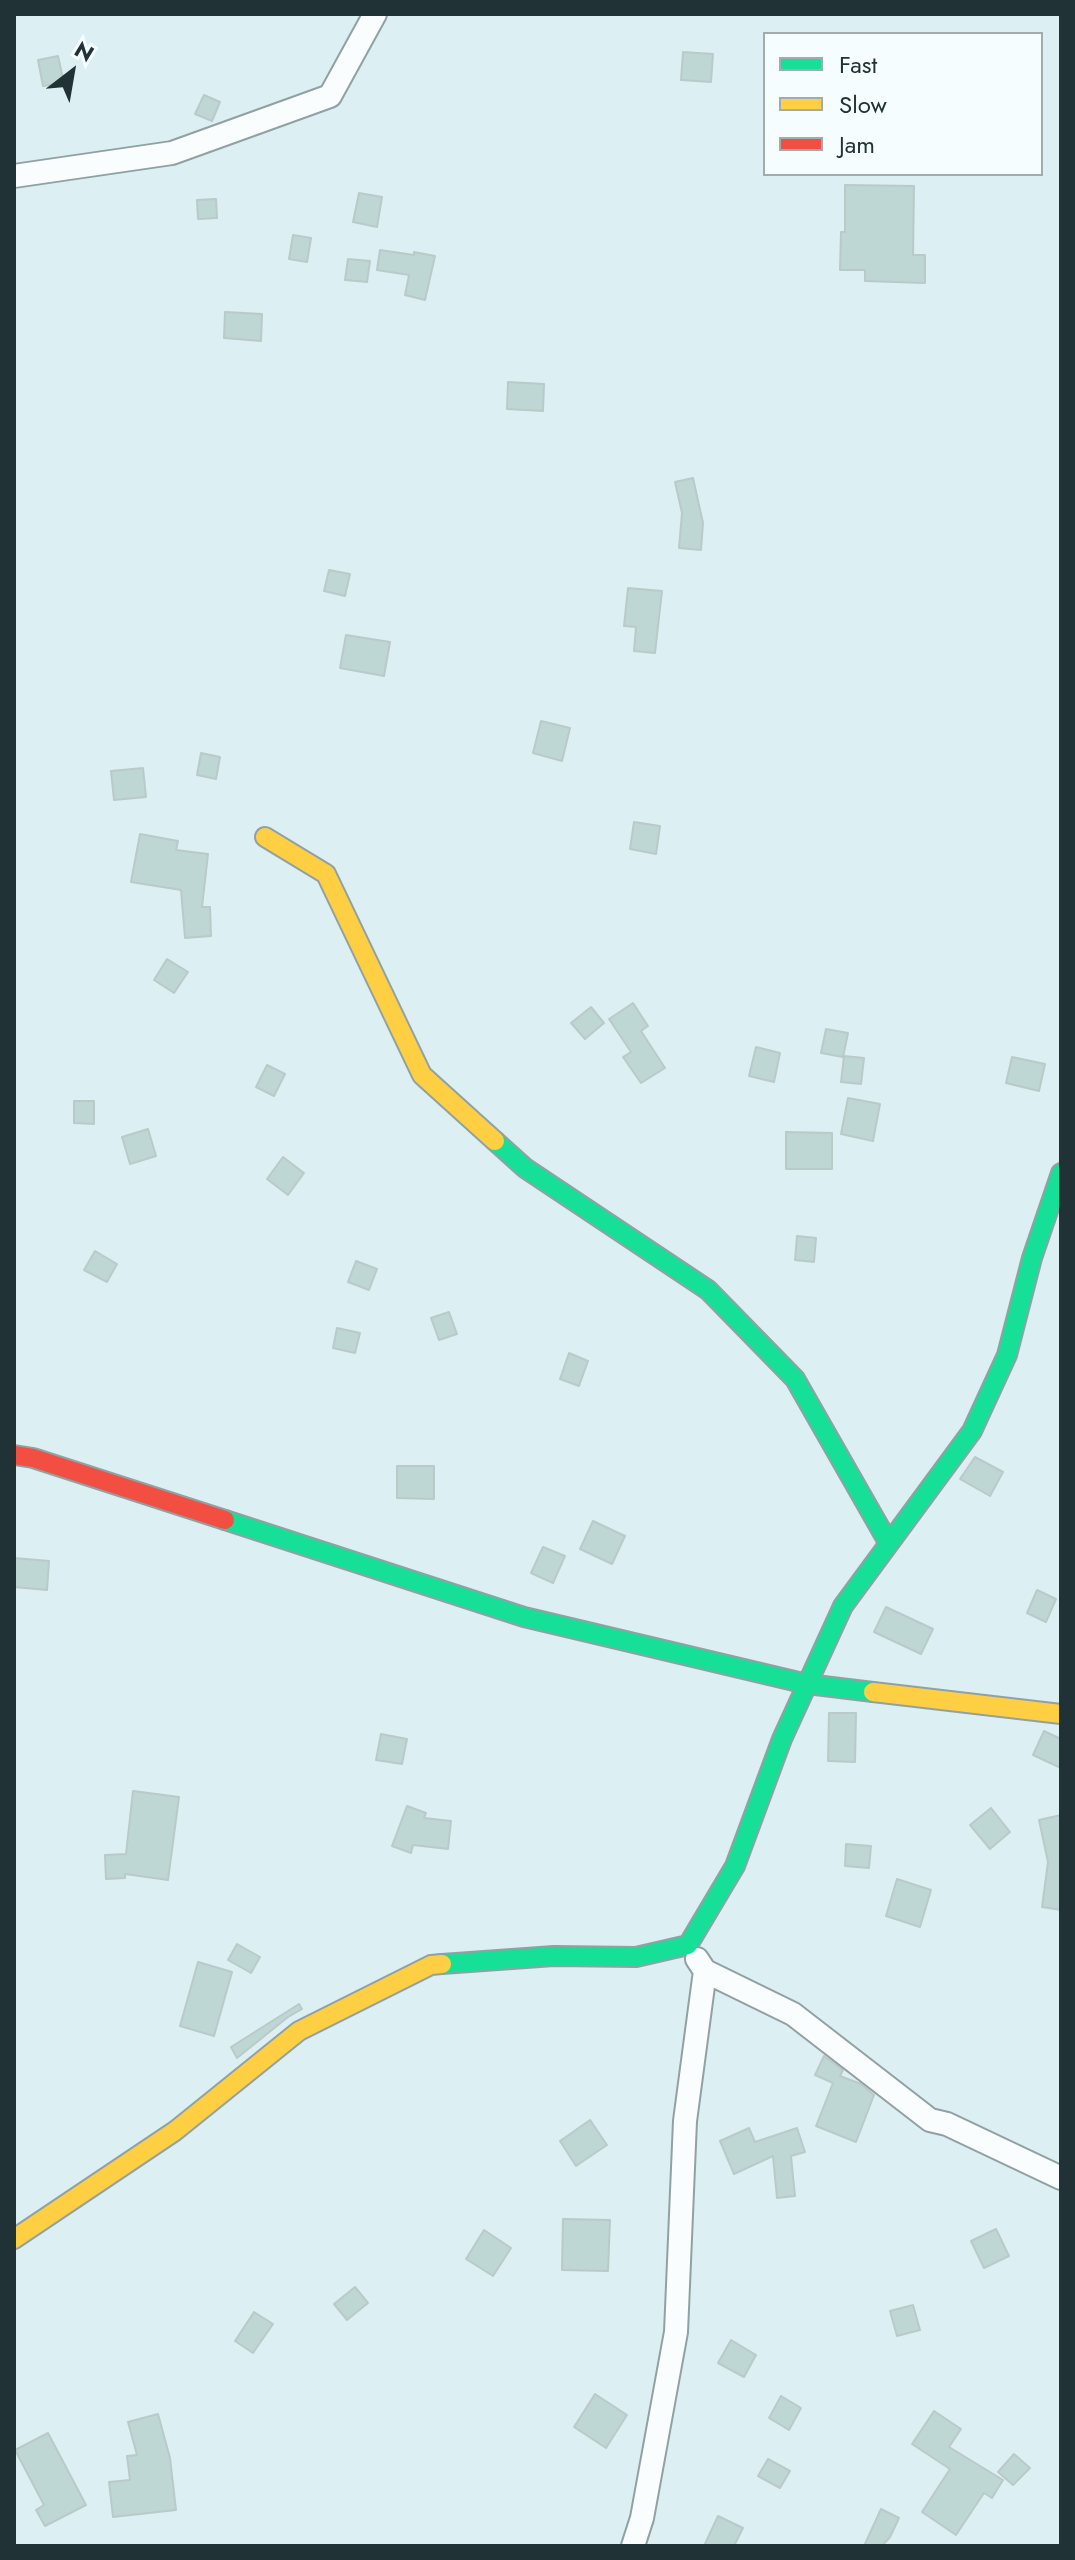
<!DOCTYPE html>
<html>
<head>
<meta charset="utf-8">
<style>
  body { margin:0 }
  #map { position:relative; width:1075px; height:2560px; overflow:hidden; background:#dceff2; font-family:Jost,sans-serif }
  canvas { display:block }
  .frame { position:absolute; inset:0; border:16px solid #203235; pointer-events:none }
  .legend { position:absolute; left:763px; top:32px; width:280px; height:144px; box-sizing:border-box; background:#f5fdff; border:2px solid #a0acae; margin:0; padding:10px 14px; list-style:none; font-size:24px; color:#203235 }
  .legend li { display:flex; align-items:center; gap:16px; height:40px }
  .legend b { width:40px; border:2px solid #a0acae }
  .north { position:absolute; left:32px; top:32px; width:80px; height:80px; -webkit-text-stroke:6px #f5fdff; paint-order:stroke; rotate:31deg; font-size:22px; font-weight:700; line-height:32px; text-align:center; color:#203235 }
  .north::after { content:''; display:block; margin:auto; width:28px; height:36px; background:#203235; clip-path:polygon(50% 0,100% 100%,50% 72%,0 100%) }
</style>
</head>
<body>
<div id="map">
<canvas width="1075" height="2560"></canvas>
<div class="frame"></div>
<ul class="legend">
<li><b style="height:10px;background:#16e098"></b>Fast</li>
<li><b style="height:10px;background:#ffcf43"></b>Slow</li>
<li><b style="height:10px;background:#f24e42"></b>Jam</li>
</ul>
<div class="north">N</div>
</div>
<script>
const ctx = document.querySelector('canvas').getContext('2d');
ctx.lineJoin = 'round';
function fillPath(path, color) { ctx.fillStyle = color; ctx.fill(path, 'evenodd'); }
const shape = rows => new Path2D(rows.map(r => 'M' + r).join(''));
function stroke(path, color, width, dash) { ctx.strokeStyle = color; ctx.lineWidth = width; ctx.lineCap = dash ? 'butt' : 'round'; ctx.setLineDash(dash || []); ctx.stroke(path); }
const building = shape([
  [683,52,713,54,711,82,681,80,683,52],
  [58,56,64,83,43,86,38,60,58,56],
  [204,95,220,102,212,121,195,114,204,95],
  [845,185,914,186,913,255,925,255,925,283,865,281,865,270,840,270,841,232,845,232,845,185],
  [359,193,382,197,377,227,353,222,359,193],
  [216,199,217,218,198,219,197,200,216,199],
  [293,235,311,238,307,262,289,259,293,235],
  [380,250,414,255,414,252,435,256,425,300,405,295,409,275,377,270,380,250],
  [348,259,370,261,367,282,345,280,348,259],
  [225,312,262,314,261,341,224,338,225,312],
  [508,382,544,384,543,411,507,409,508,382],
  [693,478,703,523,701,550,679,548,682,513,675,482,693,478],
  [329,570,350,574,345,596,324,591,329,570],
  [628,588,662,591,655,653,634,651,636,627,624,626,628,588],
  [346,635,390,642,384,676,340,668,346,635],
  [541,721,570,728,562,761,533,753,541,721],
  [201,753,220,757,216,779,197,775,201,753],
  [143,768,146,797,114,800,111,771,143,768],
  [634,822,660,826,656,854,630,849,634,822],
  [140,834,178,841,176,850,208,854,202,907,210,907,211,936,185,938,181,890,131,882,140,834],
  [167,959,188,972,174,993,154,980,167,959],
  [633,1003,648,1026,641,1031,665,1068,641,1083,623,1057,631,1052,609,1019,633,1003],
  [591,1007,604,1023,585,1039,571,1023,591,1007],
  [826,1029,848,1033,843,1057,821,1053,826,1029],
  [756,1047,780,1053,774,1082,749,1076,756,1047],
  [844,1056,864,1058,861,1084,841,1082,844,1056],
  [1012,1057,1045,1064,1039,1091,1006,1083,1012,1057],
  [267,1065,285,1074,274,1096,256,1087,267,1065],
  [848,1098,880,1104,873,1141,841,1134,848,1098],
  [74,1101,94,1101,94,1124,74,1123,74,1101],
  [148,1129,156,1156,130,1164,122,1137,148,1129],
  [786,1132,832,1133,832,1169,786,1169,786,1132],
  [283,1157,304,1173,288,1195,267,1179,283,1157],
  [797,1236,816,1238,814,1262,795,1260,797,1236],
  [95,1251,117,1264,107,1282,84,1270,95,1251],
  [356,1261,377,1269,369,1290,348,1282,356,1261],
  [449,1312,457,1334,439,1340,431,1318,449,1312],
  [337,1328,360,1333,355,1353,333,1348,337,1328],
  [569,1353,588,1361,579,1386,560,1379,569,1353],
  [975,1457,1003,1472,990,1496,960,1479,975,1457],
  [397,1466,434,1466,434,1499,397,1498,397,1466],
  [593,1521,625,1536,612,1564,580,1549,593,1521],
  [543,1547,565,1556,553,1583,531,1573,543,1547],
  [14,1558,49,1561,47,1590,14,1587,14,1558],
  [1037,1590,1056,1599,1046,1622,1027,1613,1037,1590],
  [886,1607,933,1629,921,1654,874,1632,886,1607],
  [829,1713,856,1713,855,1762,828,1761,829,1713],
  [1044,1731,1061,1739,1061,1768,1033,1755,1044,1731],
  [381,1734,407,1739,402,1764,376,1760,381,1734],
  [133,1791,179,1797,168,1880,125,1874,125,1878,106,1879,105,1855,126,1854,133,1791],
  [407,1806,426,1813,424,1818,451,1821,448,1849,413,1845,411,1853,392,1846,407,1806],
  [991,1808,1010,1832,990,1849,970,1825,991,1808],
  [1061,1815,1061,1910,1042,1907,1048,1862,1039,1820,1061,1815],
  [846,1844,871,1846,869,1868,845,1866,846,1844],
  [897,1879,931,1890,920,1927,886,1916,897,1879],
  [237,1944,260,1957,251,1973,228,1960,237,1944],
  [198,1962,232,1972,214,2036,180,2026,198,1962],
  [299,2004,302,2009,288,2017,237,2058,231,2047,299,2004],
  [824,2056,843,2070,840,2076,861,2084,874,2095,856,2142,816,2126,833,2083,815,2075,824,2056],
  [590,2120,607,2145,576,2166,560,2141,590,2120],
  [749,2128,755,2142,797,2128,805,2152,791,2156,795,2196,777,2198,773,2156,734,2174,720,2141,749,2128],
  [563,2219,610,2220,608,2271,562,2270,563,2219],
  [996,2229,1009,2256,984,2268,971,2241,996,2229],
  [484,2230,511,2248,493,2276,466,2259,484,2230],
  [355,2287,368,2303,347,2320,334,2304,355,2287],
  [913,2305,920,2330,897,2336,890,2311,913,2305],
  [254,2312,273,2324,253,2353,235,2341,254,2312],
  [731,2340,756,2355,744,2377,718,2363,731,2340],
  [595,2394,627,2415,606,2448,574,2427,595,2394],
  [781,2396,801,2408,789,2430,769,2418,781,2396],
  [934,2411,961,2429,949,2447,1003,2480,992,2498,984,2493,956,2535,922,2512,950,2469,912,2444,934,2411],
  [158,2414,170,2458,176,2510,113,2517,109,2482,130,2480,127,2456,137,2455,128,2422,158,2414],
  [48,2433,86,2505,45,2526,36,2510,44,2505,15,2450,48,2433],
  [1014,2454,1030,2468,1013,2485,998,2472,1014,2454],
  [768,2459,790,2471,780,2488,758,2476,768,2459],
  [881,2509,899,2518,890,2537,882,2546,864,2546,881,2509],
  [718,2516,743,2528,734,2546,704,2546,718,2516]
]);
const street = shape([
  [14,176,172,153,330,96,375,14],
  [697,1959,705,1971,793,2014,930,2120,947,2124,1061,2178],
  [633,2546,642,2518,676,2332,685,2121,705,1971]
]);
const fast = shape([
  [495,1141,525,1168,708,1290,795,1379,888,1542],
  [225,1520,524,1617,807,1684,873,1692],
  [442,1964,554,1956,636,1957,688,1945,735,1866,782,1739,843,1606,972,1431,1007,1355,1032,1258,1061,1173]
]);
const slow = shape([
  [265,837,326,874,422,1075,495,1141],
  [873,1692,1061,1714],
  [14,2239,175,2131,299,2031,431,1965,442,1964]
]);
const jam = shape([
  [14,1455,33,1458,225,1520]
]);
fillPath(building, '#bed7d4');
stroke(building, '#b9cac9', 2);
stroke(street, '#91a1a3', 26);
stroke(fast, '#91a1a3', 22);
stroke(slow, '#91a1a3', 22);
stroke(jam, '#91a1a3', 22);
stroke(street, '#fafdfd', 22);
stroke(fast, '#16e098', 18);
stroke(slow, '#ffcf43', 18);
stroke(jam, '#f24e42', 18);
</script>
</body>
</html>
